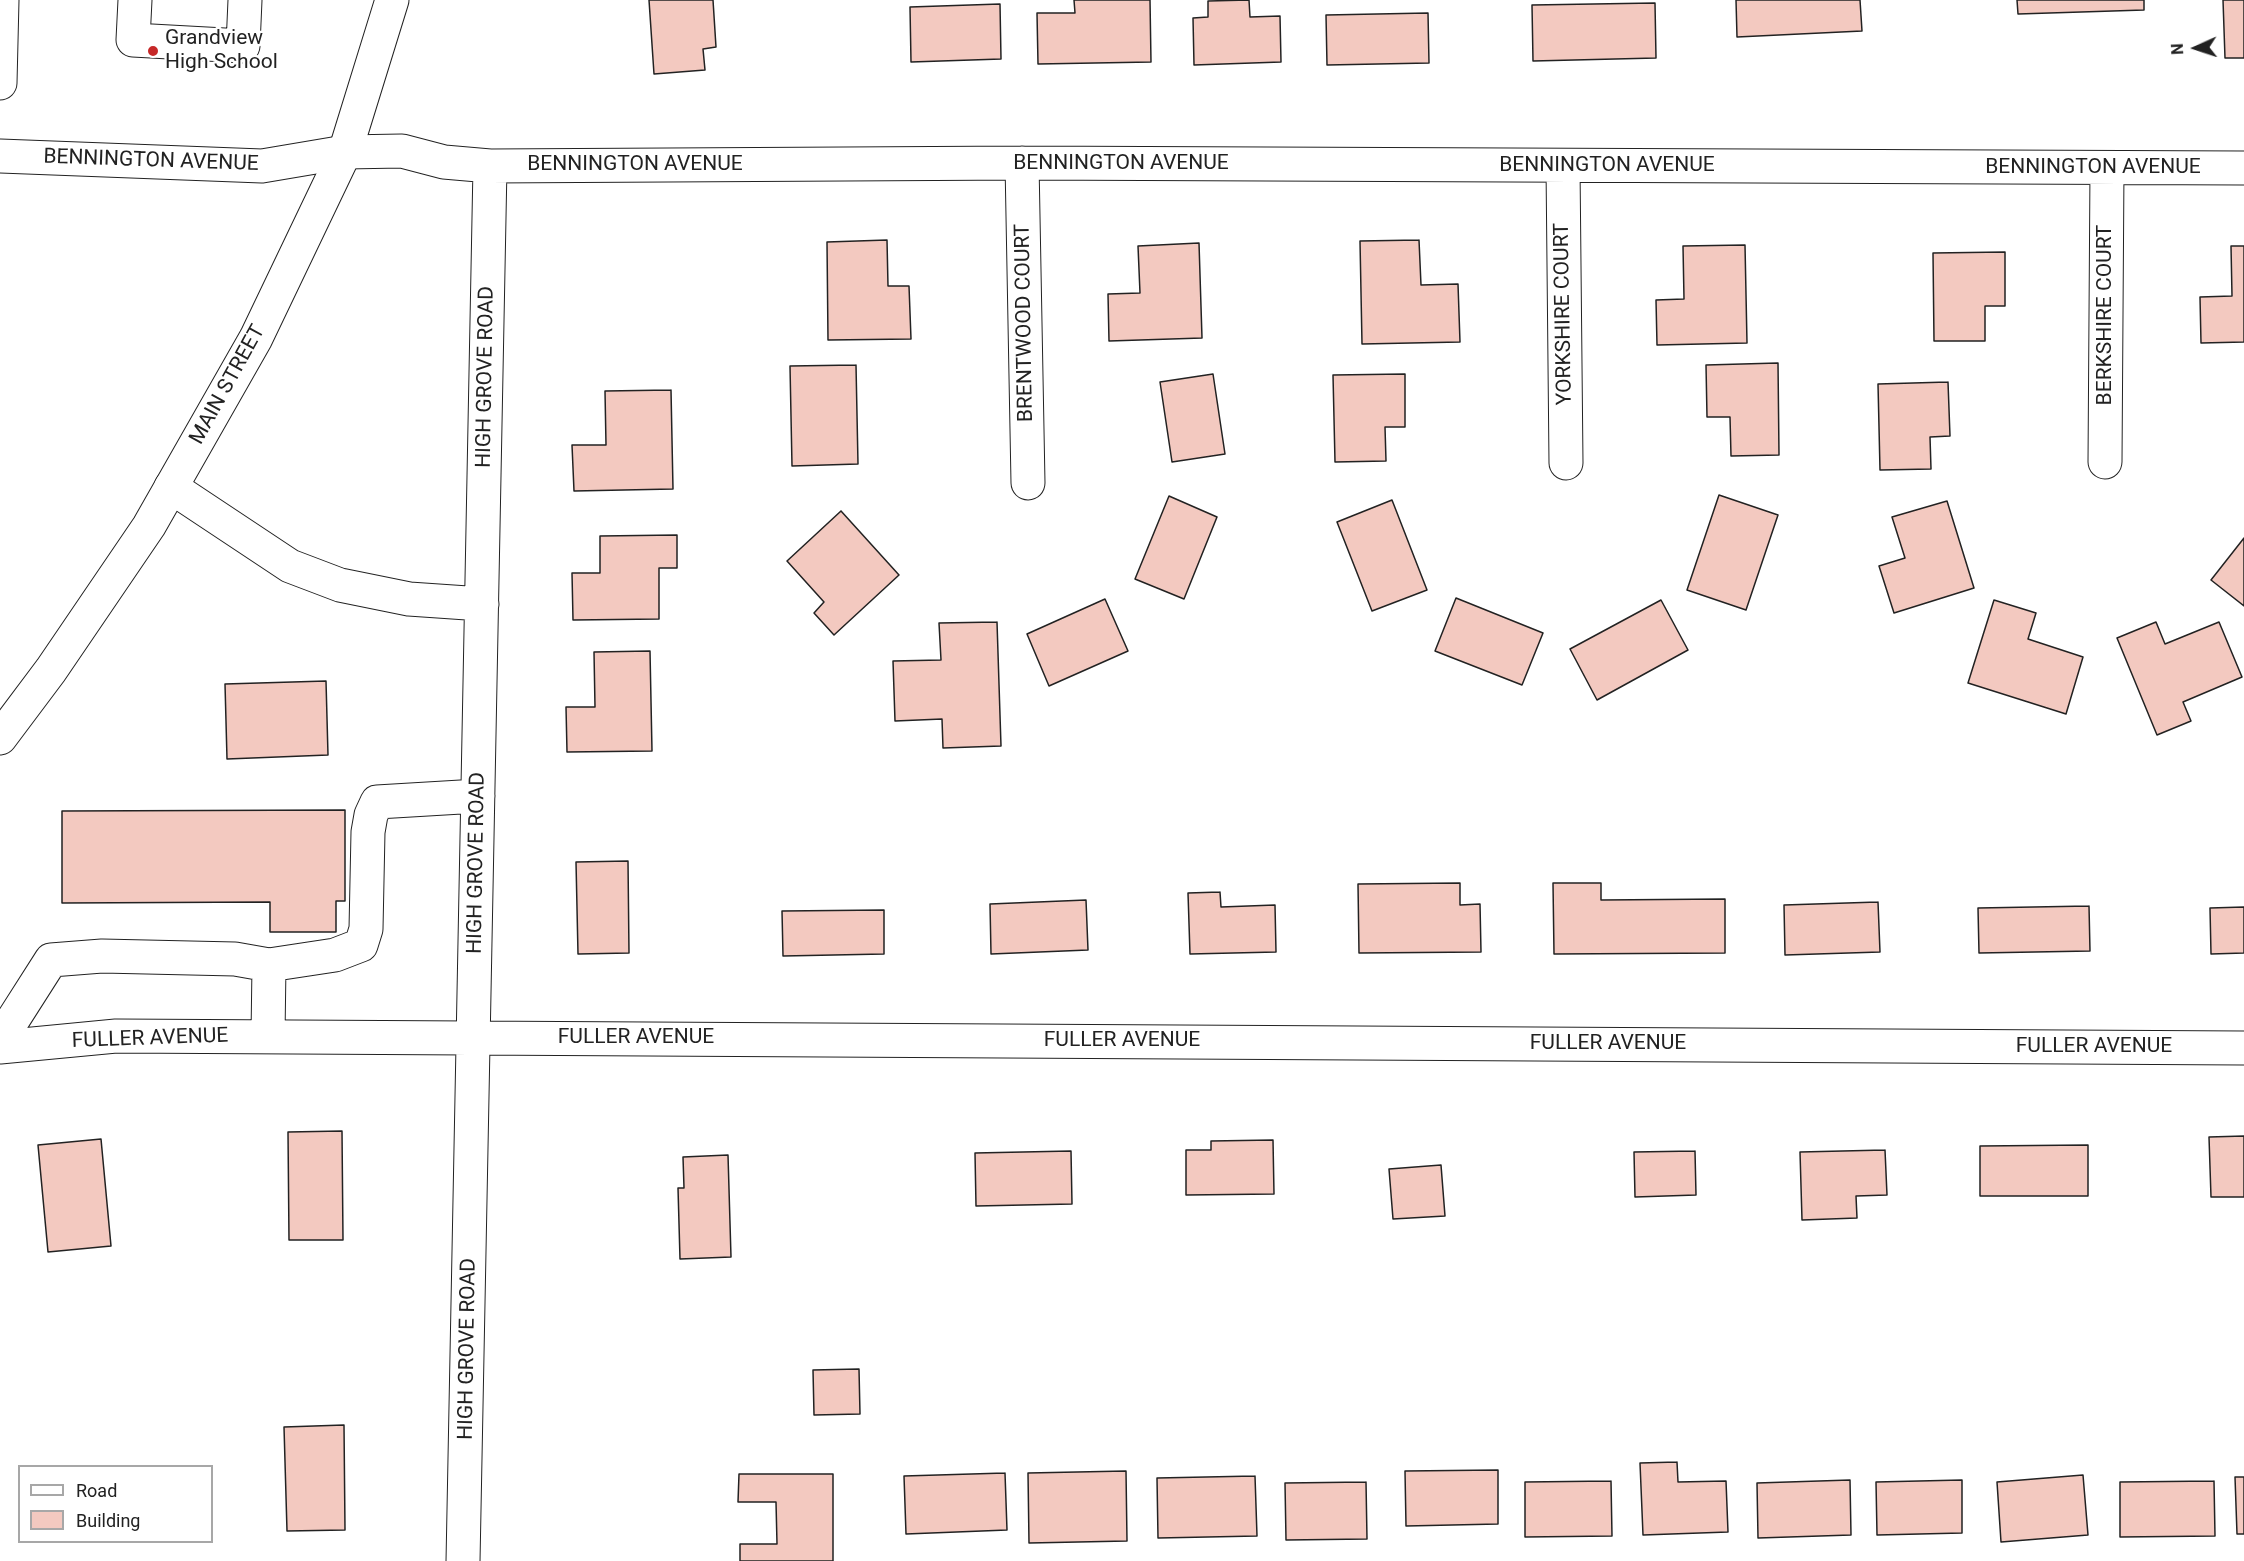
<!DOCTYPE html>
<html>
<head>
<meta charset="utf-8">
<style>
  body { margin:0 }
  #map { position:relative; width:2244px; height:1561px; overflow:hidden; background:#fff; font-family:Roboto,sans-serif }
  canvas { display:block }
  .legend { position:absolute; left:18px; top:1465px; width:195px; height:78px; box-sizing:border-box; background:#fff; border:2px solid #a7a7a7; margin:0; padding:8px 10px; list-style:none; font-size:18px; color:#222 }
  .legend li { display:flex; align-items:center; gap:12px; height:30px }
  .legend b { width:30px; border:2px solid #a7a7a7 }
  .north { position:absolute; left:2166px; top:18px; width:60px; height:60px; -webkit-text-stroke:4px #fff; paint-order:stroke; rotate:267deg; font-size:16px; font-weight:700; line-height:24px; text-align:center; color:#222 }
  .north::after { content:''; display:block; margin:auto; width:21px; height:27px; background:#222; clip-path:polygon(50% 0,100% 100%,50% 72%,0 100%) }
</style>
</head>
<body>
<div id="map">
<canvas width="2244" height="1561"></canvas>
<ul class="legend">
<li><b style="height:8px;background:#fff"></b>Road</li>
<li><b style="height:16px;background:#f3c9c0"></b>Building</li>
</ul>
<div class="north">N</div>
</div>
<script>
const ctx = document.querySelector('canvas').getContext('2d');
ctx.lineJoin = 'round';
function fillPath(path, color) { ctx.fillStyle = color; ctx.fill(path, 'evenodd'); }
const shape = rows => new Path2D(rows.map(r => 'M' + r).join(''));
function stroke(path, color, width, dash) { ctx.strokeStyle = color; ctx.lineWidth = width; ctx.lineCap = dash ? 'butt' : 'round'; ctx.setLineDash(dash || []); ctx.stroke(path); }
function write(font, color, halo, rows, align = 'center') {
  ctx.font = font + ' Roboto,sans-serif'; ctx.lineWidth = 4.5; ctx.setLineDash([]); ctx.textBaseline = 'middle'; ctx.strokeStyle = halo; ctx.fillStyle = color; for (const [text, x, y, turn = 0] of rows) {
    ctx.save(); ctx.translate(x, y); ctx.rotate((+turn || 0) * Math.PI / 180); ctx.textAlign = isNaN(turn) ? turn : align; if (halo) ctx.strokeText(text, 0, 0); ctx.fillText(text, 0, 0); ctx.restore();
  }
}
const building = shape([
  [649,0,713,0,716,47,703,49,705,70,654,74,649,0],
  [1074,0,1150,0,1151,62,1038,64,1037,13,1075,13,1074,0],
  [1249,0,1250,17,1280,16,1281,62,1194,65,1193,18,1208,17,1208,1,1249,0],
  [1736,0,1860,0,1862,31,1737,37,1736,0],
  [2017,0,2144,0,2144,10,2018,14,2017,0],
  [2223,0,2244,0,2244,58,2225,58,2223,0],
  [1655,3,1656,58,1533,61,1532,5,1655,3],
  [1000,4,1001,59,911,62,910,7,1000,4],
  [1428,13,1429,63,1327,65,1326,15,1428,13],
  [887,240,888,286,909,286,911,339,828,340,827,242,887,240],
  [1419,240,1421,285,1458,284,1460,342,1362,344,1360,241,1419,240],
  [1199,243,1202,338,1109,341,1108,294,1140,293,1138,246,1199,243],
  [1745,245,1747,343,1657,345,1656,300,1684,299,1683,246,1745,245],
  [2231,246,2244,246,2244,342,2201,343,2200,297,2232,296,2231,246],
  [2005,252,2005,306,1985,306,1985,341,1934,341,1933,253,2005,252],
  [1778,363,1779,455,1731,456,1730,417,1707,417,1706,365,1778,363],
  [856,365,858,464,792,466,790,366,856,365],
  [1213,374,1225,454,1172,462,1160,382,1213,374],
  [1405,374,1405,427,1385,427,1386,461,1335,462,1333,375,1405,374],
  [1948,382,1950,436,1930,437,1931,469,1880,470,1878,384,1948,382],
  [671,390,673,489,574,491,572,445,606,445,605,391,671,390],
  [1719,495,1778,515,1746,610,1687,590,1719,495],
  [1169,496,1217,517,1184,599,1135,579,1169,496],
  [1392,500,1427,590,1372,611,1337,522,1392,500],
  [1947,501,1974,588,1894,613,1879,566,1905,558,1892,517,1947,501],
  [841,511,899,575,834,635,814,613,824,602,787,561,841,511],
  [677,535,677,568,659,568,659,619,573,620,572,573,600,573,600,536,677,535],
  [2244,538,2244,606,2211,580,2244,538],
  [1456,598,1543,633,1522,685,1435,651,1456,598],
  [1105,599,1128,651,1049,686,1027,634,1105,599],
  [1661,600,1688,650,1597,700,1570,649,1661,600],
  [1994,600,2036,613,2028,639,2083,657,2066,714,1968,683,1994,600],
  [997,622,1001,746,943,748,942,719,895,721,893,661,941,660,939,623,997,622],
  [2156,622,2165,644,2219,622,2242,677,2183,702,2191,721,2157,735,2117,638,2156,622],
  [650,651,652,751,567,752,566,707,595,707,594,652,650,651],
  [326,681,328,755,227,759,225,684,326,681],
  [345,810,345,901,336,901,336,932,270,932,270,902,62,903,62,811,345,810],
  [628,861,629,953,578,954,576,862,628,861],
  [1460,883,1460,905,1480,904,1481,952,1359,953,1358,884,1460,883],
  [1553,883,1601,883,1601,900,1725,899,1725,953,1554,954,1553,883],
  [1220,892,1221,907,1275,905,1276,952,1190,954,1188,893,1220,892],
  [1086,900,1088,950,991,954,990,904,1086,900],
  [1878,902,1880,952,1785,955,1784,905,1878,902],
  [2089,906,2090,951,1979,953,1978,908,2089,906],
  [2244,907,2244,953,2211,954,2210,908,2244,907],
  [884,910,884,954,783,956,782,911,884,910],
  [342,1131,343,1240,289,1240,288,1132,342,1131],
  [2244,1136,2244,1197,2211,1197,2209,1137,2244,1136],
  [101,1139,111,1246,48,1252,38,1145,101,1139],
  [1273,1140,1274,1194,1186,1195,1186,1150,1211,1150,1211,1141,1273,1140],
  [2088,1145,2088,1196,1980,1196,1980,1146,2088,1145],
  [1885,1150,1887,1195,1856,1196,1857,1218,1802,1220,1800,1152,1885,1150],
  [1071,1151,1072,1204,976,1206,975,1153,1071,1151],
  [1695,1151,1696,1195,1635,1197,1634,1152,1695,1151],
  [728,1155,731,1257,680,1259,678,1188,684,1188,683,1157,728,1155],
  [1441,1165,1445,1216,1393,1219,1389,1169,1441,1165],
  [859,1369,860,1414,814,1415,813,1370,859,1369],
  [344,1425,345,1530,287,1531,284,1427,344,1425],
  [1677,1462,1678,1482,1726,1481,1728,1532,1643,1535,1640,1463,1677,1462],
  [1498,1470,1498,1524,1406,1526,1405,1471,1498,1470],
  [1126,1471,1127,1541,1029,1543,1028,1473,1126,1471],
  [1005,1473,1007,1530,906,1534,904,1476,1005,1473],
  [739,1474,833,1474,833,1561,740,1561,740,1544,777,1544,776,1502,738,1502,739,1474],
  [2083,1475,2088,1535,2001,1542,1997,1482,2083,1475],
  [1255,1476,1257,1536,1158,1538,1157,1478,1255,1476],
  [2235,1477,2244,1477,2244,1534,2237,1534,2235,1477],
  [1850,1480,1851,1535,1758,1538,1757,1483,1850,1480],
  [1962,1480,1962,1533,1877,1535,1876,1482,1962,1480],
  [1611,1481,1612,1536,1525,1537,1525,1482,1611,1481],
  [2214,1481,2215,1536,2120,1537,2120,1482,2214,1481],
  [1366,1482,1367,1539,1286,1540,1285,1483,1366,1482]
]);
const minor = shape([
  [135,0,133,40,243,46,245,0],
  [0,83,2,0],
  [0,156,262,166,345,152,402,151,444,162,490,166,1022,163,2244,168],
  [1022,163,1028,483],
  [1563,166,1566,463],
  [2105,462,2107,168],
  [171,487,290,566,340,585,409,599,482,604],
  [268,1036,269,965],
  [0,1040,51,960,102,956,235,959,269,965,335,955,361,945,366,929,368,832,371,815,377,802,478,796],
  [0,1047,116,1036,2244,1048],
  [463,1561,490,166]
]);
const major = shape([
  [0,738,51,670,149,526,256,338,345,152,392,0]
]);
const markers = [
  [153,51,6,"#c62828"]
];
const poiNames = [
  ["Grandview",165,39],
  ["High School",165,63]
];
const streetNames = [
  ["BENNINGTON AVENUE",151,161,2],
  ["BENNINGTON AVENUE",1121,164],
  ["BENNINGTON AVENUE",635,165],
  ["BENNINGTON AVENUE",1607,166],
  ["BENNINGTON AVENUE",2093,168],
  ["YORKSHIRE COURT",1564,314,-91],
  ["BERKSHIRE COURT",2106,315,-90],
  ["BRENTWOOD COURT",1025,323,-91],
  ["HIGH GROVE ROAD",486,377,-89],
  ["MAIN STREET",228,385,-61],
  ["HIGH GROVE ROAD",477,863,-89],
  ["FULLER AVENUE",636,1038],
  ["FULLER AVENUE",150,1039,-2],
  ["FULLER AVENUE",1122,1041],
  ["FULLER AVENUE",1608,1044],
  ["FULLER AVENUE",2094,1047],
  ["HIGH GROVE ROAD",468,1349,-89]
];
fillPath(building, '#f3c9c0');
stroke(building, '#222', 1.5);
stroke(minor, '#222', 35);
stroke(major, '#222', 35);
stroke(minor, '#fff', 33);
stroke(major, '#fff', 33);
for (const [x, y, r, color] of markers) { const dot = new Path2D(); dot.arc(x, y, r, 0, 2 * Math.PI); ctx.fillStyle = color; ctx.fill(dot); stroke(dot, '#fff', 2); }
write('21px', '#222', '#fff', poiNames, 'left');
write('21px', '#222', '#fff', streetNames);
</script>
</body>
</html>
